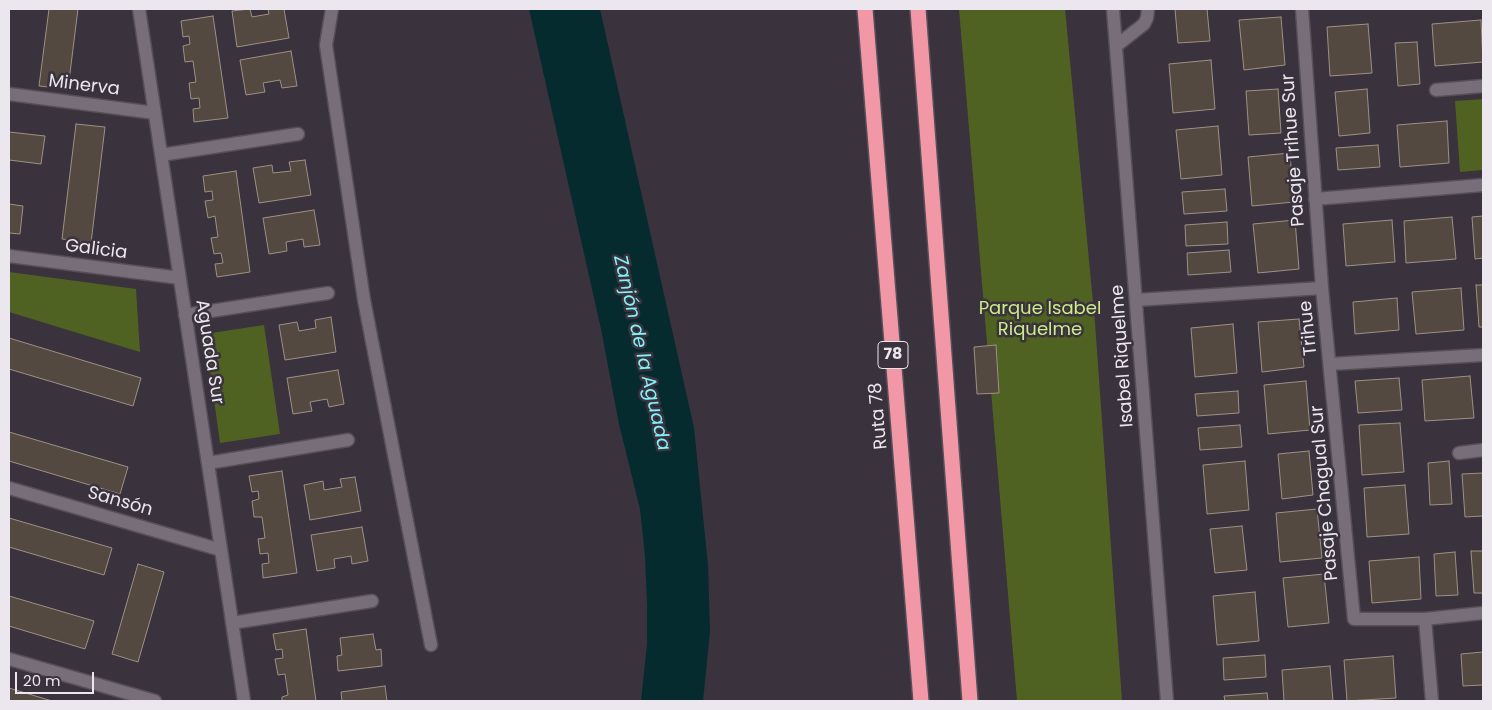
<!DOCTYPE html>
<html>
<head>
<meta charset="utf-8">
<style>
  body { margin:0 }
  #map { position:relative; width:1492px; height:710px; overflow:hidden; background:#3a323d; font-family:Poppins,sans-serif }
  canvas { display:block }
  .frame { position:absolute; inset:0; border:10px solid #ece7ee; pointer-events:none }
  .scale { position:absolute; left:15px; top:672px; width:79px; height:22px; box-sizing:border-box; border:2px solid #ece7ee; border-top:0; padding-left:6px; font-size:15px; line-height:18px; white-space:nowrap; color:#ece7ee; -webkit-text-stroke:4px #3a323d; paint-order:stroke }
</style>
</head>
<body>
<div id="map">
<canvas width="1492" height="710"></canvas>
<div class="frame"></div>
<div class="scale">20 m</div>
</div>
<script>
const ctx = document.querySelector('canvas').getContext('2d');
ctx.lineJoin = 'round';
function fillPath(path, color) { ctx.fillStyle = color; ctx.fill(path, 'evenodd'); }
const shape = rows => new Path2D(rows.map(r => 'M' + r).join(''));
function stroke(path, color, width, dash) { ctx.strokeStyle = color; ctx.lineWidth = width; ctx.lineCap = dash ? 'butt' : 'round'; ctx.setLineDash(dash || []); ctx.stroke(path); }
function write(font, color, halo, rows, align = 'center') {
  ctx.font = font + ' Poppins,sans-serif'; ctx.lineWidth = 5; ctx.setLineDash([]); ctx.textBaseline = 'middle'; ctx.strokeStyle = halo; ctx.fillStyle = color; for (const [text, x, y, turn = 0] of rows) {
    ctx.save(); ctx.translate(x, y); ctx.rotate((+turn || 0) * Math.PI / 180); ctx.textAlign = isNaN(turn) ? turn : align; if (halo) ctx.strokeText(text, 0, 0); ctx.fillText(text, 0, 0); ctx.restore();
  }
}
const green = shape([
  [959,9,1065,9,1095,323,1122,701,1017,701],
  [1483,99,1483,170,1460,172,1455,101],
  [9,272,136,289,140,352,9,312],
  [264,325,280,434,220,443,205,334]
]);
const water = shape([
  [529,9,600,9,694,428,708,565,710,632,703,701,641,701,647,644,647,604,645,556,640,509,619,424,601,329]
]);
const building = shape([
  [49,9,78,9,68,89,39,86,49,9],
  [250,9,252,17,269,14,268,9,284,9,289,38,237,47,232,11,250,9],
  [1175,9,1207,9,1210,41,1178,43,1175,9],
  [213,16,228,118,194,122,193,109,200,108,199,98,191,99,189,83,196,82,193,61,185,62,183,46,190,44,189,36,183,37,181,21,213,16],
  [1281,17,1285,65,1244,70,1239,20,1281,17],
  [1481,20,1483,62,1435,66,1432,24,1481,20],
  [1368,24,1372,73,1330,76,1327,27,1368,24],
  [1417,42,1420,84,1398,86,1395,43,1417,42],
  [291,51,297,86,282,88,280,80,263,83,265,92,246,95,240,60,291,51],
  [1211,60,1215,109,1173,113,1169,64,1211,60],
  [1278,89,1281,133,1249,135,1246,91,1278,89],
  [1367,89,1370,133,1339,136,1335,92,1367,89],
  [1447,121,1449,163,1400,167,1397,125,1447,121],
  [76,124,105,127,91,243,62,239,76,124],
  [1218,126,1222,175,1181,179,1176,130,1218,126],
  [9,132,45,136,41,164,9,160,9,132],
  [1378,145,1380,167,1338,170,1336,148,1378,145],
  [1290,153,1294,202,1252,206,1248,157,1290,153],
  [305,160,311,195,259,203,253,168,272,165,273,173,291,171,289,162,305,160],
  [236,171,250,272,217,277,215,264,223,263,221,253,214,254,211,238,218,237,215,216,208,218,205,201,213,200,212,191,205,192,203,176,236,171],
  [1225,189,1227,211,1184,214,1182,192,1225,189],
  [9,204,23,206,20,234,9,233,9,204],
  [314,210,320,245,304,247,303,239,286,242,287,251,269,254,263,218,314,210],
  [1483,216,1483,258,1475,259,1472,217,1483,216],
  [1452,217,1456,259,1406,263,1404,221,1452,217],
  [1295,220,1299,269,1258,273,1253,224,1295,220],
  [1392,220,1395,262,1346,266,1343,224,1392,220],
  [1227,222,1228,244,1186,246,1185,225,1227,222],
  [1229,250,1231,272,1188,275,1187,253,1229,250],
  [1476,285,1483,285,1483,327,1479,327,1476,285],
  [1461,288,1464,330,1416,334,1412,292,1461,288],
  [1397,298,1399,330,1355,334,1353,302,1397,298],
  [331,317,336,352,285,360,279,325,297,322,299,331,316,328,315,320,331,317],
  [1299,319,1304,367,1262,372,1258,322,1299,319],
  [1233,324,1237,373,1195,377,1191,328,1233,324],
  [9,338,141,378,133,406,9,369,9,338],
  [996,345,999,393,977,394,974,347,996,345],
  [338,370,344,404,329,407,327,399,310,402,312,411,293,414,287,378,338,370],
  [1470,376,1474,418,1425,421,1422,380,1470,376],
  [1399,378,1402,410,1358,413,1355,381,1399,378],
  [1306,381,1310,430,1268,434,1264,385,1306,381],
  [1238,391,1239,413,1197,416,1195,394,1238,391],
  [1400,423,1404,472,1362,475,1359,425,1400,423],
  [1240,425,1242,447,1200,450,1198,428,1240,425],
  [9,432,128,467,120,494,9,461,9,432],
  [1309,451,1313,495,1282,499,1278,454,1309,451],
  [1245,461,1249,510,1207,514,1203,465,1245,461],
  [1449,461,1452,504,1430,505,1428,463,1449,461],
  [282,471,297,573,263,578,262,564,269,563,268,553,260,554,258,539,265,538,262,517,254,517,252,501,259,499,258,491,252,492,249,476,282,471],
  [1483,473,1483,516,1465,517,1462,474,1483,473],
  [355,477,361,511,310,520,304,485,323,481,324,490,342,487,340,479,355,477],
  [1405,485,1409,534,1367,537,1364,488,1405,485],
  [1317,509,1322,558,1280,562,1276,513,1317,509],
  [9,518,112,548,104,575,9,547,9,518],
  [1242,526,1247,570,1215,573,1210,529,1242,526],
  [362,527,368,561,352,564,351,556,334,559,335,568,317,571,311,535,362,527],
  [1471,551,1483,551,1483,593,1474,593,1471,551],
  [1455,552,1458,595,1436,596,1434,554,1455,552],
  [1419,557,1421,599,1372,603,1369,561,1419,557],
  [138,564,164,572,138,662,112,654,138,564],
  [1324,574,1329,623,1288,627,1283,578,1324,574],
  [1255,592,1259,641,1217,645,1213,596,1255,592],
  [9,596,94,621,85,649,9,626,9,596],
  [306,629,316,701,282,701,282,697,288,695,285,674,278,675,275,659,283,658,282,649,276,650,273,634,306,629],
  [373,634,376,650,381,649,382,666,338,671,337,656,342,655,340,638,373,634],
  [1483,652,1483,685,1463,686,1461,654,1483,652],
  [1265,655,1266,677,1224,680,1223,658,1265,655],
  [1393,656,1396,698,1347,701,1344,660,1393,656],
  [1330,666,1333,701,1284,701,1282,670,1330,666],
  [385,686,387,701,342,701,341,692,385,686],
  [9,688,52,701,9,701,9,688],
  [1267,693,1268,701,1225,701,1224,696,1267,693]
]);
const minor = shape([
  [139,9,244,701],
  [332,9,326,45,364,300,431,645],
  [1113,9,1167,701],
  [1302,9,1322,288,1354,619,1425,619,1483,613],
  [1116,46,1144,24,1147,18,1148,9],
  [1436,90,1483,86],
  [9,94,155,113],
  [161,155,298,134],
  [1315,199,1483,185],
  [9,256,180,278],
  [1137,300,1322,288],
  [185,315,328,293],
  [1330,364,1483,355],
  [1459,453,1483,450],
  [208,463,348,440],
  [9,488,221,550],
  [1425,619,1432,701],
  [232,623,372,601],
  [9,659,155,701]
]);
const highway = shape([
  [865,9,921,701],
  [918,9,970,701]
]);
const shields = [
  [893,355,30]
];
const shieldNames = [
  ["78",893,355]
];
const streetNames = [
  ["Minerva",84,86,7],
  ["Pasaje Trihue Sur",1294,150,-94],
  ["Galicia",96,250,7],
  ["Trihue",1309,328,-96],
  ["Aguada Sur",209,352,81],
  ["Isabel Riquelme",1123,356,-94],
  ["Ruta 78",879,416,-95],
  ["Pasaje Chagual Sur",1325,493,-95],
  ["Sansón",120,502,16]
];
const parkNames = [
  ["Parque Isabel",1040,309],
  ["Riquelme",1040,330]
];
const waterNames = [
  ["Zanjón de la Aguada",641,353,77]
];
fillPath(green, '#506222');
fillPath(water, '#062b2e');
fillPath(building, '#544940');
stroke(building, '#9d9186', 1);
stroke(minor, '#564f58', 15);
stroke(highway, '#564f58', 18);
stroke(minor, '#776e7a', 12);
stroke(highway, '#f297a6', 15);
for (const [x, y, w] of shields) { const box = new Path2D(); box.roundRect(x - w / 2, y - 13.5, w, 27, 4); ctx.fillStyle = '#3a323d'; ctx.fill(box); stroke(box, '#ece7ee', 1); }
write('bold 16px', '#ece7ee', null, shieldNames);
write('18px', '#ece7ee', '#3a323d', streetNames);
write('18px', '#ccec88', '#3a323d', parkNames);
write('italic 19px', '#80f3fa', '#3a323d', waterNames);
</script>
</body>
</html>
